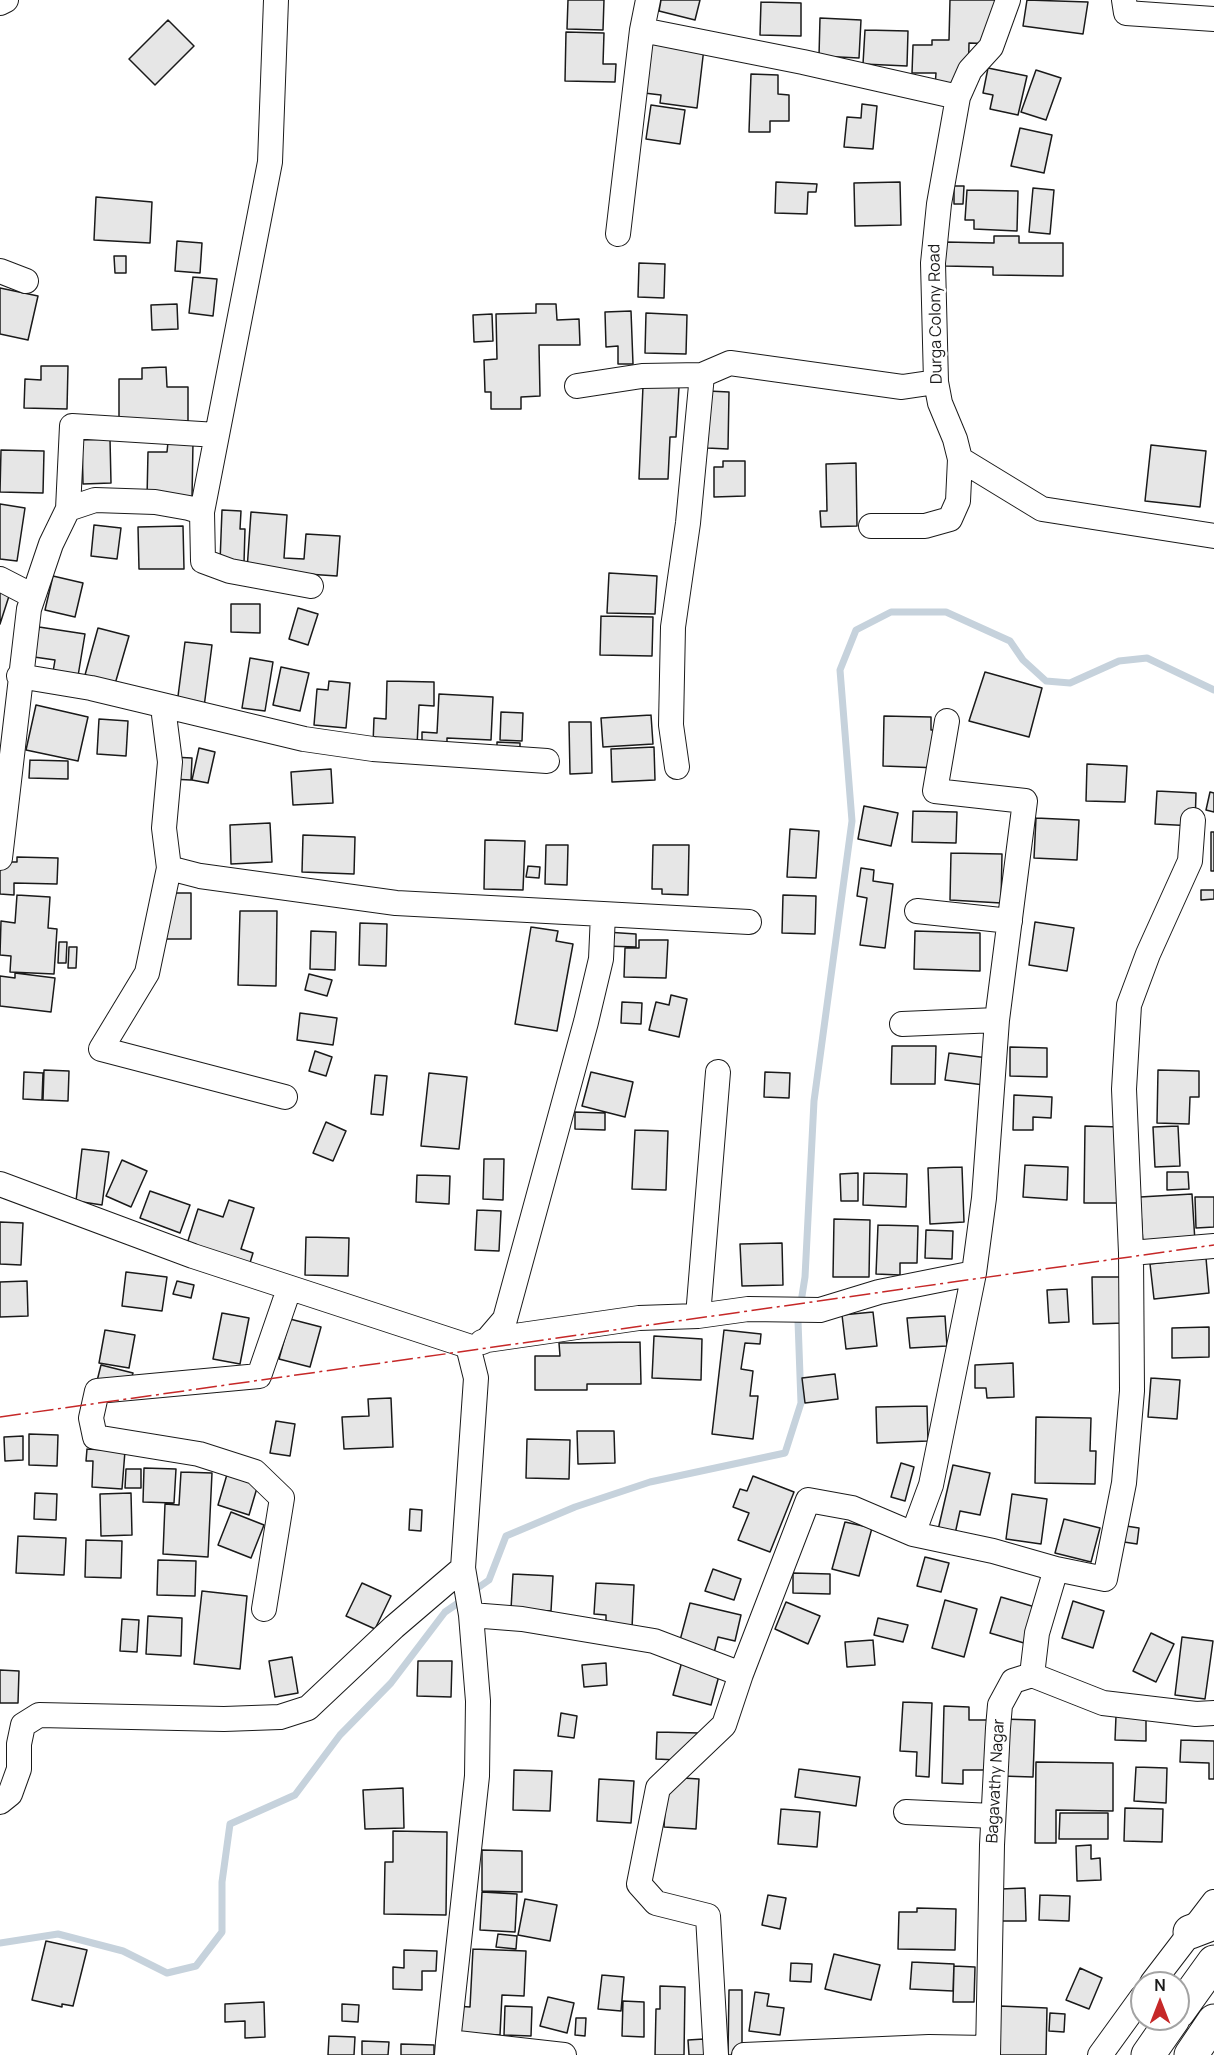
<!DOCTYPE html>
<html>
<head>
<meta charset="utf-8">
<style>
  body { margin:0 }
  #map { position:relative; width:1214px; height:2055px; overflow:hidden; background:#fff; font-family:Manrope,sans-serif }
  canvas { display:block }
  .north { position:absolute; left:1130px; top:1971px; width:60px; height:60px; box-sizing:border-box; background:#fff; border:2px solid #a3a3a3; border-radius:50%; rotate:0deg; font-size:16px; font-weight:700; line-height:24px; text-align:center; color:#1a1a1a }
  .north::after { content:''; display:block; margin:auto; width:21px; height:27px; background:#c62828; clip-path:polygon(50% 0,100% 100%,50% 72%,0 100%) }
</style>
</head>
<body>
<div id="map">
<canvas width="1214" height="2055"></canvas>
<div class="north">N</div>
</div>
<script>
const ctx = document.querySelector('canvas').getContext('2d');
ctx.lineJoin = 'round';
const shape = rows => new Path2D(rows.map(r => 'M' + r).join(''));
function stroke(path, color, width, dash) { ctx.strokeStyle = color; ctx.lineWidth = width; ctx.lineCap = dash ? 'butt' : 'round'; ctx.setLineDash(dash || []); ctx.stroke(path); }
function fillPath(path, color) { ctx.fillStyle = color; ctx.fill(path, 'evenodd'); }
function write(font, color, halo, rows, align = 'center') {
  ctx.font = font + ' Manrope,sans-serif'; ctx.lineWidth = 4.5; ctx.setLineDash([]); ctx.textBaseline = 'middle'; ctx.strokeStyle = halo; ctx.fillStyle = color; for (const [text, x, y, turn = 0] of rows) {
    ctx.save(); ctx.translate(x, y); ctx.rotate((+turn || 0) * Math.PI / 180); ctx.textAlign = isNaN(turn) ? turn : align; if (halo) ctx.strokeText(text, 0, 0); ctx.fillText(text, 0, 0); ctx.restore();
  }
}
const stream = shape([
  [472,1592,489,1580,506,1536,575,1507,650,1482,785,1453,801,1403,798,1321,805,1277,814,1101,852,821,840,670,856,630,891,612,946,612,1010,641,1023,660,1046,681,1070,683,1119,661,1147,658,1214,690],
  [0,1943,58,1934,123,1951,167,1973,196,1966,222,1932,222,1882,230,1824,295,1795,340,1735,391,1683,445,1612,464,1599]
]);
const building = shape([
  [568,0,604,0,603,30,567,29,568,0],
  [661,0,700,0,695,20,659,11,661,0],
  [950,0,1002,0,1001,44,969,43,968,88,935,87,936,73,912,73,913,45,932,45,932,40,949,40,950,0],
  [1027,0,1088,2,1083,34,1023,26,1027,0],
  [761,2,801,3,801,36,760,35,761,2],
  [820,18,861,20,859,58,819,56,820,18],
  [168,20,194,46,155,85,129,59,168,20],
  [865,30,908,31,907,66,863,64,865,30],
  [566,32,604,33,603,64,616,64,615,82,565,81,566,32],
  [650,42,704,48,697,108,660,103,661,95,644,93,650,42],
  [988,68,1027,76,1018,115,990,109,993,95,983,93,988,68],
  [1036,70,1061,78,1046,120,1021,112,1036,70],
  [751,74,778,75,778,94,789,95,789,121,770,121,770,132,749,132,751,74],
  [862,104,877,106,873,149,844,147,847,117,861,118,862,104],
  [651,105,685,110,680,144,646,139,651,105],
  [1020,128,1052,135,1044,173,1011,166,1020,128],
  [776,182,817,184,816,192,808,192,807,214,775,213,776,182],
  [900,182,901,225,855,226,854,183,900,182],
  [954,186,964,186,963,204,954,204,954,186],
  [1033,188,1054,190,1050,234,1029,232,1033,188],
  [967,190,1018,191,1017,231,974,229,974,220,965,220,967,190],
  [96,197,152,202,150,243,94,240,96,197],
  [994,236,1019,236,1019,243,1063,243,1063,276,993,275,993,267,945,266,945,242,994,243,994,236],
  [177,241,202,243,200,273,175,271,177,241],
  [114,256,126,256,126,273,115,273,114,256],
  [639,263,665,264,664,298,638,297,639,263],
  [193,277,217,279,213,316,189,313,193,277],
  [0,288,38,296,28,340,0,334,0,288],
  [177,304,178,329,152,330,151,305,177,304],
  [536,304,556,304,557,320,579,319,580,345,539,345,540,396,521,397,521,409,491,409,491,392,485,392,484,360,497,359,496,314,536,313,536,304],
  [631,311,633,364,618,364,618,346,606,347,605,312,631,311],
  [646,313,687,315,686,354,645,353,646,313],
  [492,314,493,341,474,342,473,315,492,314],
  [41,366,68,366,67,409,24,408,25,379,41,380,41,366],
  [166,367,167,387,188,387,188,425,119,423,119,379,142,379,142,368,166,367],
  [643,386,679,387,676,437,670,437,668,479,639,479,643,386],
  [708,391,729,392,728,449,707,448,708,391],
  [110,439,111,483,83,484,82,440,110,439],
  [168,442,193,442,192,498,147,498,148,452,167,452,168,442],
  [1151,445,1206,451,1200,507,1145,501,1151,445],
  [1,450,44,451,43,493,0,492,1,450],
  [723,461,745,461,745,496,714,497,714,467,723,467,723,461],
  [856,463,857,526,821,527,820,511,827,511,826,464,856,463],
  [0,504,25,508,17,561,0,559,0,504],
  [222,510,241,511,240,529,245,529,244,563,220,562,222,510],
  [251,512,287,515,284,558,304,559,306,534,340,536,337,576,247,570,251,512],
  [94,525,121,528,117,559,91,556,94,525],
  [183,526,184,569,139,569,138,527,183,526],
  [609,573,657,576,655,614,607,613,609,573],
  [53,576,83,583,75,617,45,610,53,576],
  [0,590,10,593,0,624,0,590],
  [231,604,260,604,260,633,231,632,231,604],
  [298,608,318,614,308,645,289,639,298,608],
  [601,616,653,617,652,656,600,655,601,616],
  [39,627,85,634,78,676,53,672,55,660,34,657,39,627],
  [98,628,129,636,115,684,85,675,98,628],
  [185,642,212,645,204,707,177,704,185,642],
  [250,658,273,662,265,711,242,708,250,658],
  [281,667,309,673,300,711,273,705,281,667],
  [985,672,1042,688,1029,737,969,721,985,672],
  [329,681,350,683,346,728,314,725,317,689,328,690,329,681],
  [387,681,434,682,434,706,419,705,417,746,373,744,374,718,386,719,387,681],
  [439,694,493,697,491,740,447,738,447,748,422,747,422,732,437,733,439,694],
  [36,705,88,717,78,761,26,750,36,705],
  [501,712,523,713,522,741,500,740,501,712],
  [651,715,653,744,603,747,601,718,651,715],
  [884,716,931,717,931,730,942,730,941,768,883,766,884,716],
  [99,719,128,721,126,756,97,754,99,719],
  [569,722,591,722,592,773,570,774,569,722],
  [497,742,520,743,520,752,497,752,497,742],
  [654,747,655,780,612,782,611,749,654,747],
  [199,748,215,752,208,783,192,780,199,748],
  [172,757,192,758,191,780,170,779,172,757],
  [30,760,68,761,68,779,29,778,30,760],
  [1087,764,1127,766,1125,802,1086,801,1087,764],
  [331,769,333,803,293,805,291,772,331,769],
  [1157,791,1196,793,1195,826,1155,824,1157,791],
  [1210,792,1214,793,1214,812,1206,810,1210,792],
  [864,806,898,813,891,846,858,839,864,806],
  [913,811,957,812,956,843,912,842,913,811],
  [1036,818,1079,820,1077,860,1034,858,1036,818],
  [270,823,272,862,231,864,230,825,270,823],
  [790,829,819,831,816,878,787,877,790,829],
  [1211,832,1214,832,1214,871,1211,871,1211,832],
  [303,835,355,837,354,874,302,872,303,835],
  [485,840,525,841,523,890,484,889,485,840],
  [546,845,568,845,567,885,545,884,546,845],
  [653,845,689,845,688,895,662,894,662,889,652,889,653,845],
  [951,853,1002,854,1001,903,950,900,951,853],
  [17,857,58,858,57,884,14,883,14,895,0,894,0,862,17,862,17,857],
  [528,866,540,867,539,878,526,877,528,866],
  [861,868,874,870,873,881,893,884,885,948,860,945,867,898,857,896,861,868],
  [1201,890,1214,890,1214,899,1201,900,1201,890],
  [164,893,191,893,191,939,164,939,164,893],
  [17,895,50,897,48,928,57,929,54,974,10,972,11,956,0,955,1,921,15,923,17,895],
  [783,895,816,896,815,934,782,933,783,895],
  [240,911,277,911,276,986,238,985,240,911],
  [1035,922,1074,928,1067,971,1029,965,1035,922],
  [360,923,387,924,386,966,359,965,360,923],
  [531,927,558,931,556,941,573,944,557,1031,515,1024,531,927],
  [311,931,336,932,335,970,310,969,311,931],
  [915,931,980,933,980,971,914,969,915,931],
  [606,932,636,934,636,947,605,946,606,932],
  [639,940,668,940,666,978,624,977,625,948,639,948,639,940],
  [59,942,67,942,66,963,58,963,59,942],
  [69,947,77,947,76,968,68,968,69,947],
  [15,973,55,978,51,1012,0,1006,0,976,15,978,15,973],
  [309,974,332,980,327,996,305,990,309,974],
  [671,995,687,999,679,1037,649,1030,656,1002,669,1005,671,995],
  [622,1002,642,1003,641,1024,621,1023,622,1002],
  [300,1013,337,1018,333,1045,297,1040,300,1013],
  [892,1046,936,1046,935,1084,891,1084,892,1046],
  [1010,1047,1047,1048,1047,1077,1010,1076,1010,1047],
  [315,1051,332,1057,326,1076,309,1071,315,1051],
  [949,1053,988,1058,984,1085,945,1080,949,1053],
  [44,1070,69,1071,68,1101,43,1100,44,1070],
  [1158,1070,1199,1071,1199,1097,1190,1097,1189,1124,1157,1123,1158,1070],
  [24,1072,43,1073,42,1100,23,1099,24,1072],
  [591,1072,633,1082,625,1117,582,1106,591,1072],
  [765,1072,790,1073,789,1098,764,1097,765,1072],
  [429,1073,467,1077,459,1149,421,1146,429,1073],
  [375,1075,387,1076,383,1115,371,1114,375,1075],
  [1014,1095,1052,1097,1051,1118,1033,1117,1033,1130,1013,1130,1014,1095],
  [575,1112,605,1113,605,1130,575,1129,575,1112],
  [326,1122,346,1131,333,1161,313,1153,326,1122],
  [1085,1126,1120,1127,1119,1203,1084,1203,1085,1126],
  [1178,1126,1180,1166,1155,1167,1153,1127,1178,1126],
  [635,1130,668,1131,666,1190,632,1189,635,1130],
  [82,1149,109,1152,102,1205,76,1201,82,1149],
  [484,1159,504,1159,503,1200,483,1199,484,1159],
  [122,1160,147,1171,131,1207,106,1196,122,1160],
  [1025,1165,1068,1167,1067,1200,1023,1197,1025,1165],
  [962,1167,964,1222,930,1224,928,1168,962,1167],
  [1167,1172,1188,1172,1189,1189,1167,1190,1167,1172],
  [858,1173,858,1201,841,1201,840,1174,858,1173],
  [864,1173,907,1174,906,1207,863,1205,864,1173],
  [417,1175,450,1176,449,1204,416,1202,417,1175],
  [150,1191,190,1205,180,1233,140,1218,150,1191],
  [1192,1194,1195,1242,1143,1245,1140,1197,1192,1194],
  [1195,1197,1214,1197,1214,1227,1196,1228,1195,1197],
  [229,1200,254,1208,241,1249,253,1253,249,1266,186,1247,198,1209,223,1217,229,1200],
  [477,1210,501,1211,499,1251,475,1250,477,1210],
  [834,1219,870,1220,869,1277,833,1277,834,1219],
  [0,1222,23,1223,21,1265,0,1264,0,1222],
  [878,1225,918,1226,917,1263,900,1263,900,1275,876,1274,878,1225],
  [926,1230,953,1231,952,1259,925,1258,926,1230],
  [306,1237,349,1238,348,1276,305,1275,306,1237],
  [782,1243,783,1285,742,1286,740,1244,782,1243],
  [1206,1258,1209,1293,1154,1299,1150,1264,1206,1258],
  [126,1272,167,1277,162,1311,122,1306,126,1272],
  [1092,1277,1123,1277,1124,1323,1093,1324,1092,1277],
  [27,1281,28,1316,0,1317,0,1282,27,1281],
  [177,1281,194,1285,191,1298,173,1294,177,1281],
  [1067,1289,1069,1322,1049,1323,1047,1290,1067,1289],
  [873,1312,877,1346,846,1349,842,1315,873,1312],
  [222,1313,249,1318,240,1364,213,1359,222,1313],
  [945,1316,947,1346,910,1348,907,1318,945,1316],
  [290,1319,321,1327,310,1367,279,1359,290,1319],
  [1209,1327,1209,1357,1172,1358,1172,1328,1209,1327],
  [105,1330,135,1335,129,1368,99,1363,105,1330],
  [724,1330,761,1334,760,1344,745,1343,741,1369,753,1371,750,1396,758,1396,753,1439,712,1434,724,1330],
  [654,1336,702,1339,701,1380,652,1378,654,1336],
  [640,1342,641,1384,587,1384,587,1390,535,1390,535,1356,560,1356,559,1343,640,1342],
  [1013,1363,1014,1397,987,1398,986,1388,975,1388,975,1365,1013,1363],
  [101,1365,133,1373,128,1389,97,1381,101,1365],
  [835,1374,838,1399,805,1403,802,1378,835,1374],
  [1151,1378,1180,1380,1177,1419,1148,1417,1151,1378],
  [391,1398,393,1447,344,1449,342,1417,369,1416,368,1399,391,1398],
  [927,1406,928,1441,877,1443,876,1407,927,1406],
  [1036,1417,1091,1418,1090,1451,1096,1451,1095,1484,1035,1483,1036,1417],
  [276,1421,295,1424,290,1456,270,1453,276,1421],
  [577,1431,614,1431,615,1463,578,1464,577,1431],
  [29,1434,58,1435,57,1466,29,1465,29,1434],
  [23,1436,23,1460,5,1461,4,1437,23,1436],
  [527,1439,570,1440,569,1479,526,1478,527,1439],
  [87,1449,125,1451,122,1489,92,1487,93,1461,86,1461,87,1449],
  [901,1463,914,1467,905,1501,891,1497,901,1463],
  [953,1465,990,1473,980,1515,960,1511,955,1534,938,1530,953,1465],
  [144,1468,176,1469,174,1503,143,1502,144,1468],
  [126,1469,141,1469,141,1488,125,1488,126,1469],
  [228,1471,259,1481,249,1515,218,1505,228,1471],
  [181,1472,212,1473,208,1557,163,1554,165,1504,179,1505,181,1472],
  [753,1476,794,1492,770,1552,738,1540,749,1513,733,1507,740,1489,747,1491,753,1476],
  [35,1493,57,1494,56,1520,34,1519,35,1493],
  [131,1493,132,1535,101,1536,100,1494,131,1493],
  [1012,1494,1047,1499,1041,1544,1006,1539,1012,1494],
  [410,1509,422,1510,421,1531,409,1530,410,1509],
  [231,1512,264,1525,251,1558,218,1545,231,1512],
  [1064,1519,1100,1528,1091,1562,1055,1553,1064,1519],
  [845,1522,872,1528,859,1576,832,1569,845,1522],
  [1126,1526,1139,1528,1137,1544,1124,1542,1126,1526],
  [18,1536,66,1538,64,1575,16,1573,18,1536],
  [86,1540,122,1541,121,1578,85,1577,86,1540],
  [925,1557,949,1563,941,1592,917,1586,925,1557],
  [158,1560,196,1561,195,1596,157,1595,158,1560],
  [713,1569,741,1579,734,1600,705,1591,713,1569],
  [793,1573,830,1574,830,1594,793,1593,793,1573],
  [513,1574,553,1576,551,1611,511,1609,513,1574],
  [362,1583,391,1596,375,1629,346,1616,362,1583],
  [596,1583,634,1585,632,1628,606,1627,606,1615,594,1614,596,1583],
  [202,1591,247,1596,240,1669,194,1664,202,1591],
  [1001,1597,1035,1607,1024,1643,990,1633,1001,1597],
  [945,1600,977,1609,964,1657,932,1648,945,1600],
  [1073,1601,1104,1611,1093,1648,1062,1638,1073,1601],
  [786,1602,820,1616,808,1644,775,1629,786,1602],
  [690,1603,741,1615,735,1641,718,1637,714,1653,679,1644,690,1603],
  [148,1616,182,1618,181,1656,146,1654,148,1616],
  [878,1618,908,1625,903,1642,874,1635,878,1618],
  [122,1619,139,1620,137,1652,120,1651,122,1619],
  [1151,1633,1174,1644,1156,1682,1133,1671,1151,1633],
  [1182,1637,1213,1641,1205,1699,1175,1695,1182,1637],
  [873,1640,875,1665,847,1667,845,1642,873,1640],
  [685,1650,723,1661,711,1705,673,1695,685,1650],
  [292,1657,298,1693,275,1697,269,1661,292,1657],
  [418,1661,452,1661,451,1697,417,1696,418,1661],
  [606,1663,607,1685,584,1687,582,1665,606,1663],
  [0,1670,19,1671,18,1703,0,1703,0,1670],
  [903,1702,932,1703,929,1777,916,1776,917,1752,900,1751,903,1702],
  [944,1706,969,1707,969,1720,989,1720,987,1770,963,1770,963,1784,942,1783,944,1706],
  [561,1713,577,1716,574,1738,558,1736,561,1713],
  [1116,1716,1146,1717,1146,1741,1115,1740,1116,1716],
  [1002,1719,1035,1720,1033,1777,1001,1776,1002,1719],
  [657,1732,699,1733,699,1761,656,1759,657,1732],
  [1181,1740,1214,1741,1214,1779,1209,1779,1209,1763,1180,1762,1181,1740],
  [1036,1762,1113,1763,1113,1811,1056,1810,1056,1843,1035,1843,1036,1762],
  [1136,1767,1167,1768,1166,1803,1134,1801,1136,1767],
  [799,1769,860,1777,856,1806,795,1797,799,1769],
  [514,1770,552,1771,550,1811,513,1810,514,1770],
  [667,1777,699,1779,696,1829,664,1827,667,1777],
  [599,1779,634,1781,631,1823,597,1821,599,1779],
  [403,1788,404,1828,365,1829,363,1790,403,1788],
  [1125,1808,1163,1809,1162,1842,1124,1841,1125,1808],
  [781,1809,820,1812,817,1847,778,1844,781,1809],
  [1060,1813,1108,1813,1108,1839,1059,1839,1060,1813],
  [393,1831,447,1832,446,1915,384,1914,385,1862,393,1862,393,1831],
  [1091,1845,1091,1859,1100,1858,1101,1880,1077,1881,1076,1846,1091,1845],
  [482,1850,522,1851,522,1892,482,1891,482,1850],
  [1025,1888,1026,1921,1002,1921,1001,1889,1025,1888],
  [482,1892,517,1894,515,1932,480,1930,482,1892],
  [768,1895,786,1898,780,1929,762,1925,768,1895],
  [1040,1895,1070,1896,1069,1921,1039,1920,1040,1895],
  [525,1899,557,1905,550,1941,518,1935,525,1899],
  [917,1908,956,1909,955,1950,898,1949,899,1912,917,1912,917,1908],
  [498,1934,517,1936,516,1949,496,1947,498,1934],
  [46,1941,87,1950,73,2006,62,2004,62,2007,32,2000,46,1941],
  [473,1949,526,1951,524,1996,502,1995,500,2035,482,2034,454,2044,456,2006,470,2007,473,1949],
  [404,1950,437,1951,436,1971,422,1971,422,1990,393,1989,393,1967,404,1968,404,1950],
  [834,1954,880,1965,871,2000,825,1989,834,1954],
  [912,1962,954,1964,953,1991,910,1989,912,1962],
  [791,1963,812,1964,811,1982,790,1981,791,1963],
  [954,1966,975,1967,974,2002,953,2002,954,1966],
  [1080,1968,1102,1978,1089,2009,1066,2000,1080,1968],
  [602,1975,624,1977,621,2011,598,2009,602,1975],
  [660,1986,685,1987,684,2055,655,2055,656,2009,660,2009,660,1986],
  [729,1990,742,1990,742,2055,728,2055,729,1990],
  [755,1992,769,1994,767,2006,784,2008,780,2035,749,2031,755,1992],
  [548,1997,574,2003,567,2033,540,2026,548,1997],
  [623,2001,644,2002,644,2037,622,2036,623,2001],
  [264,2002,265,2037,245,2038,245,2021,225,2022,225,2004,264,2002],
  [342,2004,359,2005,358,2022,342,2021,342,2004],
  [505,2006,532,2007,531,2036,504,2035,505,2006],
  [1000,2006,1047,2008,1046,2055,999,2055,1000,2006],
  [1050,2013,1065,2014,1064,2032,1049,2031,1050,2013],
  [576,2018,586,2018,585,2036,575,2035,576,2018],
  [329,2036,355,2037,354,2055,328,2055,329,2036],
  [704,2039,705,2055,689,2055,688,2040,704,2039],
  [362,2041,389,2042,388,2055,362,2055,362,2041],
  [401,2044,434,2045,434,2055,401,2055,401,2044]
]);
const minor = shape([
  [1124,0,1126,13,1214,19],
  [0,3,6,0],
  [642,30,803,62,958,97,970,70,991,47,1008,0],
  [618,234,642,30,648,0],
  [0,271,26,281],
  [577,386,642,376,702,375,730,363,902,387,936,382],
  [960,459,1042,509,1214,536],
  [68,509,72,426,217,435],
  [202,512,270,162,276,0],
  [871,526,925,526,950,519,958,501,960,459,955,439,940,403,936,382,933,263,939,204,958,97],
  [0,579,33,596],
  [19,676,91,688,304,739,373,749,547,761],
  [163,707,170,762,164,828,169,868,200,876,396,903,603,914,601,959,586,1022,505,1319,487,1340,482,1342],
  [677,767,671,725,673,627,688,523,702,375],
  [0,858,29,609,51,544,68,509,95,500,155,502,189,508,202,512,203,561,230,571,311,586],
  [169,868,147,973,101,1049,285,1097],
  [917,911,1010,921],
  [603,914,749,922],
  [902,1024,997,1020],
  [0,1184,193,1256,468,1346,476,1378,463,1568,471,1615,478,1701,477,1776,448,2042],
  [1131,1253,1214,1246],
  [698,1316,718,1072],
  [487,1340,639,1318,698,1316,748,1309,820,1310,879,1292,974,1273,984,1198,997,1020,1025,801,935,791,947,721],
  [913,1534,993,1551,1056,1569],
  [264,1609,282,1498,255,1472,199,1454,95,1437,91,1418,97,1391,259,1376,289,1289],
  [471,1615,522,1619,654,1641,741,1674,724,1725,658,1788,639,1884,656,1903,708,1916,716,2055],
  [741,1674,808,1500,852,1508,913,1534,931,1485,974,1273],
  [1032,1675,1037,1633,1056,1569,1105,1579,1124,1483,1132,1391,1131,1253,1124,1089,1129,1005,1148,954,1190,861,1193,820],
  [0,1802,10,1794,19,1769,19,1744,23,1725,39,1715,224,1719,280,1717,308,1708,394,1627,463,1568],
  [906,1812,993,1816],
  [1152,1983,1214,1902],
  [447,2055,448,2042,564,2055],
  [744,2055,929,2047,988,2048],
  [988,2055,992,1845,998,1728,1000,1705,1013,1681,1032,1675,1103,1703,1196,1714,1214,1713],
  [1100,2055,1142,1997]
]);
const highway = shape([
  [1190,1932,1214,1923],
  [1178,2012,1214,1962],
  [1148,2055,1173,2019],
  [1191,2055,1214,2021]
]);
const power = shape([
  [0,1417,1214,1245]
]);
const streetNames = [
  ["Durga Colony Road",936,314,-91],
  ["Bagavathy Nagar",996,1781,-87]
];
stroke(stream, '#c6d2dc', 7);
fillPath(building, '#e6e6e6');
stroke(building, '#1a1a1a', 1.5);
stroke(minor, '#1a1a1a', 26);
stroke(highway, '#1a1a1a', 35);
stroke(minor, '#fff', 24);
stroke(highway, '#fff', 33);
stroke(power, '#c62828', 1.5, [21, 4.5, 3, 4.5]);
write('16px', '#1a1a1a', '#fff', streetNames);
</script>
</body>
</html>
